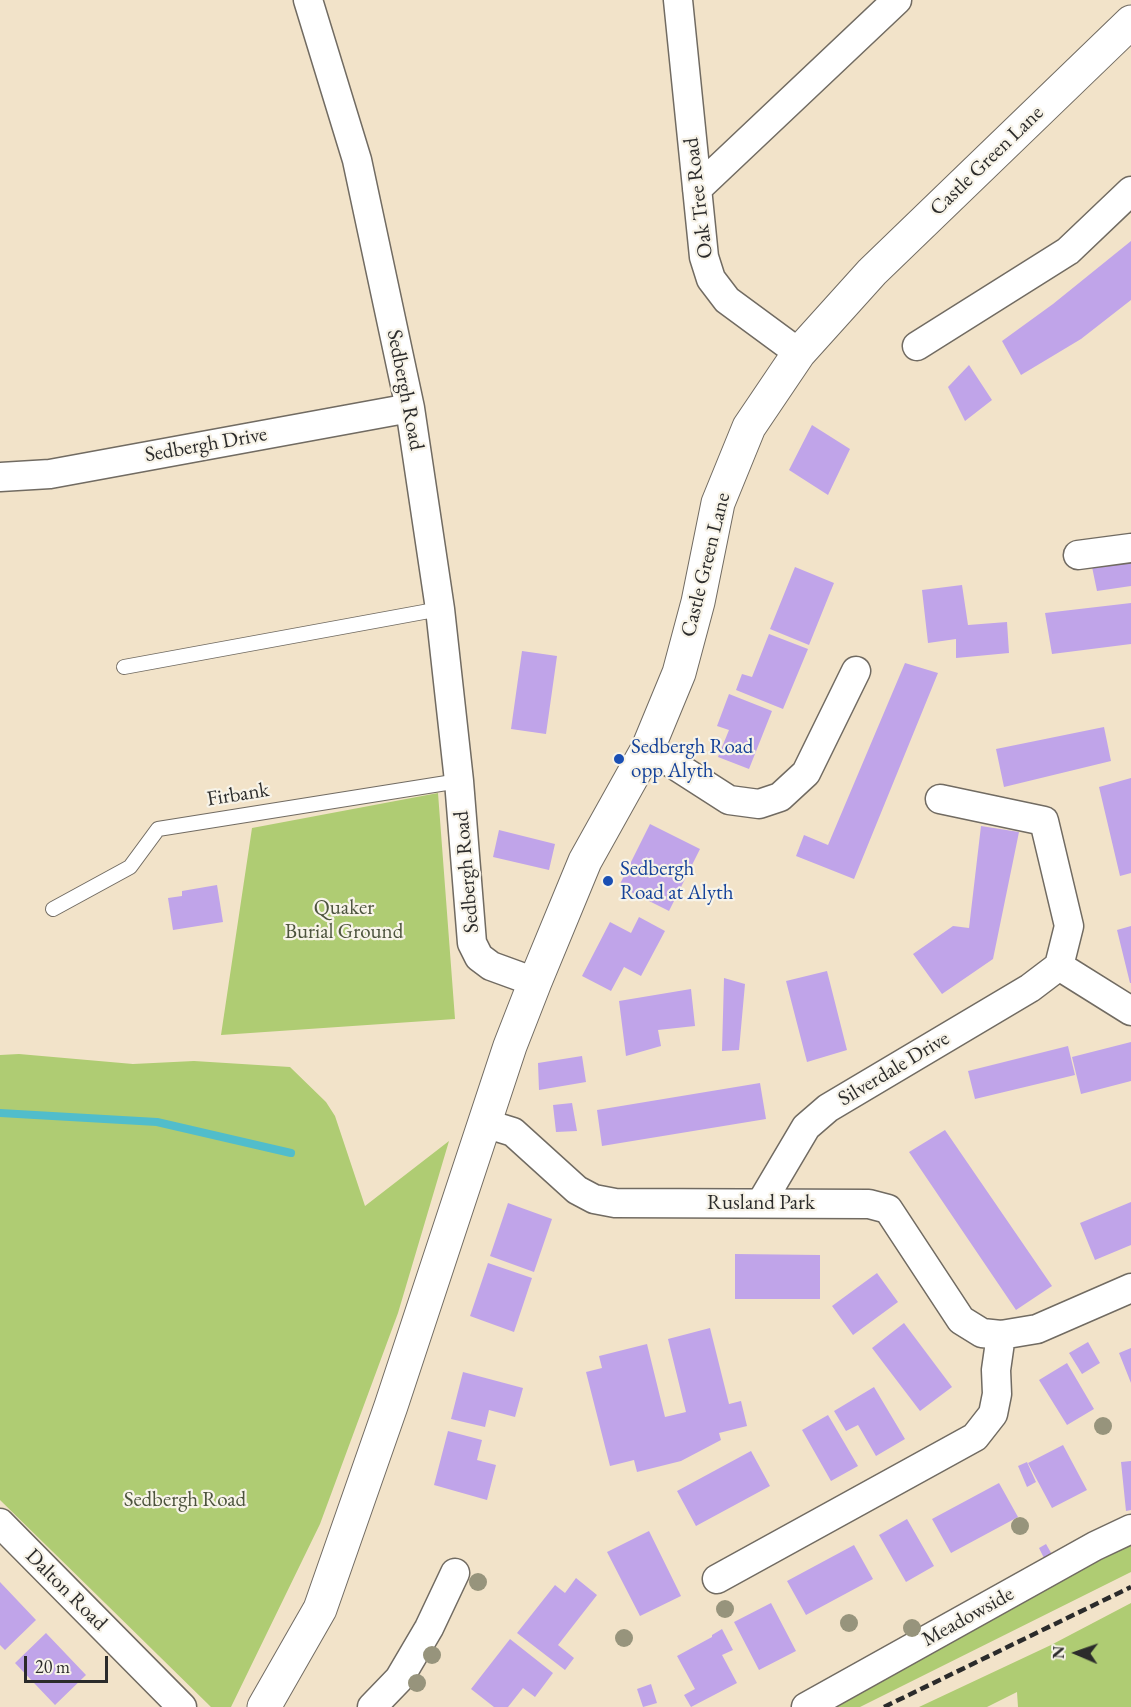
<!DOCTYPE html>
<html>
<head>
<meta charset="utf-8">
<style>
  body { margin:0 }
  #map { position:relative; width:1131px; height:1707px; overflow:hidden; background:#f2e3c9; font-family:"EB Garamond",serif }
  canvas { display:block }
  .north { position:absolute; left:1047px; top:1623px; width:60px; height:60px; -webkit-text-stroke:4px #f7f3e8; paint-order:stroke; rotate:272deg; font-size:16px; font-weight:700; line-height:24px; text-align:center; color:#2b2b2b }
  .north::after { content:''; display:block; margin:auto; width:21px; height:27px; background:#2b2b2b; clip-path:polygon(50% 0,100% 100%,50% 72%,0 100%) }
  .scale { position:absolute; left:24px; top:1656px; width:84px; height:27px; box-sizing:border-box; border:3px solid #2b2b2b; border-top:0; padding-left:8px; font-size:18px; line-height:21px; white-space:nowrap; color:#2b2b2b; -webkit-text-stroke:4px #f7f3e8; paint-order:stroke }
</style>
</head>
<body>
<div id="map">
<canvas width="1131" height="1707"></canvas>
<div class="north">N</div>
<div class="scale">20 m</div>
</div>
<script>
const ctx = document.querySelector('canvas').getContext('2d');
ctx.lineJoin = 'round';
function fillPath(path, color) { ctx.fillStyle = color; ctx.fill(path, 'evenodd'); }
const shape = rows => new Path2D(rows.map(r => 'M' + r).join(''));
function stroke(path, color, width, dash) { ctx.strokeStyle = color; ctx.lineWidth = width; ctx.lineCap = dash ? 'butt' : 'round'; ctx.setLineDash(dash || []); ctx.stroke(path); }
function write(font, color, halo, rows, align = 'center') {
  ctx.font = font + ' "EB Garamond",serif'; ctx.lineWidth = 4.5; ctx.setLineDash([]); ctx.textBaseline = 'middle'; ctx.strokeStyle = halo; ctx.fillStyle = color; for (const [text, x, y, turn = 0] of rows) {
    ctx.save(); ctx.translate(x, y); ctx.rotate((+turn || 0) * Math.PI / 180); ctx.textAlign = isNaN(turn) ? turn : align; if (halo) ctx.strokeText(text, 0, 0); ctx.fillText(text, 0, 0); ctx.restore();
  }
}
const green = shape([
  [438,793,455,1019,221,1035,252,828],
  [19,1054,133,1064,194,1061,290,1067,326,1102,335,1116,365,1206,449,1141,398,1313,320,1524,231,1707,211,1707,0,1500,0,1055],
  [1131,1542,1131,1572,860,1707,826,1707],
  [1131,1603,1131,1707,1018,1707,1017,1692,987,1707,919,1707,1051,1645]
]);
const stream = shape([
  [0,1113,157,1122,291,1153]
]);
const building = shape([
  [1131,241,1131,300,1081,339,1021,375,1002,341,1053,304],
  [969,365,992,400,965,421,948,387],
  [812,425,850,449,828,495,789,470],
  [1131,559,1131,586,1097,591,1091,562],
  [795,567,834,583,809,645,770,629],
  [962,585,968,625,1007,622,1009,653,956,658,956,639,928,643,922,590],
  [1131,603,1131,644,1052,654,1045,613],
  [769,634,808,649,783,709,736,690,742,674,752,677],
  [522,651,557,656,546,734,511,729],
  [905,663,938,673,854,879,796,856,804,835,828,845],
  [729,694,772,711,749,769,718,757,729,730,717,726],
  [1104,727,1111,761,1004,787,996,749],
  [1131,778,1131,873,1120,876,1099,787],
  [650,824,700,849,669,911,619,886],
  [981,826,1019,832,993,959,942,994,913,954,953,926,969,928],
  [499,830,555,844,549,870,493,857],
  [217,885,223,922,173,930,168,898,182,896,182,891],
  [639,917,665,931,641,976,624,967,611,991,582,976,610,922,631,933],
  [1131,926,1131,983,1130,983,1117,930],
  [827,971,847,1050,807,1062,786,981],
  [724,978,745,984,739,1050,722,1051],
  [691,989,695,1026,658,1030,661,1046,626,1056,619,1001],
  [1131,1042,1131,1081,1081,1094,1072,1057],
  [1068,1046,1075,1075,975,1099,968,1071],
  [582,1056,586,1082,539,1090,538,1063],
  [760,1083,766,1119,602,1146,597,1110],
  [572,1103,577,1131,556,1132,553,1105],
  [945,1130,1052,1286,1016,1310,909,1152],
  [1131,1202,1131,1245,1095,1260,1080,1223],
  [508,1203,552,1219,534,1272,490,1256],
  [735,1254,820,1255,820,1299,735,1299],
  [488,1263,532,1278,514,1332,470,1316],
  [877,1273,898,1302,853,1335,832,1306],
  [904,1323,952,1387,920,1411,872,1348],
  [710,1328,729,1404,741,1401,747,1426,719,1433,721,1440,681,1461,637,1472,634,1460,610,1466,586,1372,602,1368,599,1356,647,1344,665,1417,686,1412,668,1339],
  [1088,1342,1100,1363,1082,1374,1069,1353],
  [1131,1348,1131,1383,1119,1353],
  [1067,1363,1094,1409,1067,1425,1039,1380],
  [463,1372,523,1388,515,1417,489,1410,485,1427,451,1419],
  [874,1387,905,1439,876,1456,858,1425,846,1431,834,1411],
  [828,1415,858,1466,831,1481,802,1430],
  [448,1431,482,1440,477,1460,496,1465,487,1500,434,1485],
  [1063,1445,1087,1490,1052,1508,1028,1463],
  [751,1451,770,1486,696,1526,677,1491],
  [1131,1461,1131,1510,1126,1511,1121,1462],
  [1027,1462,1036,1482,1027,1487,1018,1466],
  [999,1483,1018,1517,951,1553,932,1519],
  [907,1519,934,1566,906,1582,879,1535],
  [649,1531,681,1596,640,1616,607,1552],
  [1046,1544,1054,1558,1046,1562,1039,1548],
  [854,1545,873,1579,806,1615,787,1581],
  [576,1578,597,1595,558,1645,574,1658,565,1670,517,1633,555,1585,565,1593],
  [0,1582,36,1620,5,1650,0,1645],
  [771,1603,796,1651,759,1670,734,1622],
  [722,1629,733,1650,722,1655,737,1683,691,1707,684,1695,695,1689,677,1656,712,1637,712,1635],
  [46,1633,86,1675,55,1705,15,1663],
  [510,1639,553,1673,535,1697,523,1688,508,1707,494,1707,471,1689],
  [651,1684,657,1703,643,1707,637,1689]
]);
const service = shape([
  [124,667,440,609],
  [53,909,130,867,158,829,459,781]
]);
const minor = shape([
  [308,0,357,160,410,408,440,609,459,781,472,943,479,957,491,966,535,982],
  [678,0,704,257,711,279,727,300,799,353],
  [697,189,897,0],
  [917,346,1068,251,1131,191],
  [0,477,50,474,410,408],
  [1078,555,1131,548],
  [648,748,729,800,759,804,780,797,806,773,856,671],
  [1059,966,1131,1011],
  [484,1123,513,1132,577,1190,594,1199,615,1203,869,1204,888,1209,961,1320,982,1333,1001,1335,1037,1329,1131,1288],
  [761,1203,806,1127,828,1108,1030,988,1059,966,1069,926,1044,821,940,799],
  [0,1523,182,1707],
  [717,1579,975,1437,993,1414,997,1394,996,1370,1001,1335],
  [372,1707,399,1679,429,1628,455,1573],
  [806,1707,1095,1546,1131,1529]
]);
const trunk = shape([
  [264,1707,320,1609,391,1406,510,1046,535,982,585,861,648,748,679,673,698,602,718,503,749,427,799,353,872,272,1131,22]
]);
const rail = shape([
  [884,1707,1131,1587]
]);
const trees = [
  [1103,1426],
  [1020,1526],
  [478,1582],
  [725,1609],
  [849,1623],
  [912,1628],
  [624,1638],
  [432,1655],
  [417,1683]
];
const markers = [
  [619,759,6,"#1a4fb4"],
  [608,881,6,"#1a4fb4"]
];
const streetNames = [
  ["Castle Green Lane",987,161,-44],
  ["Oak Tree Road",699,198,-97],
  ["Sedbergh Road",405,390,79],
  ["Sedbergh Drive",206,445,-10],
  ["Castle Green Lane",706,565,-76],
  ["Firbank",238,795,-9],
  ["Sedbergh Road",467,872,-95],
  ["Silverdale Drive",894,1069,-31],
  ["Rusland Park",761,1203],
  ["Dalton Road",66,1590,45],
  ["Meadowside",968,1617,-29]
];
const transitNames = [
  ["Sedbergh Road",631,747],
  ["opp Alyth",631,771],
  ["Sedbergh",620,869],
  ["Road at Alyth",620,893]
];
const parkNames = [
  ["Quaker",344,908],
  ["Burial Ground",344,932],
  ["Sedbergh Road",185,1500]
];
fillPath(green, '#afcc73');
stroke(stream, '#51bdcb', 8);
fillPath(building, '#c0a4e9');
stroke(service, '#716b62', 16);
stroke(minor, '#716b62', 31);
stroke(trunk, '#716b62', 35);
stroke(service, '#fff', 14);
stroke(minor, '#fff', 28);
stroke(trunk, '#fff', 33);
stroke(rail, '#2b2b2b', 4.5, [9, 4.5]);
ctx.fillStyle = '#97947c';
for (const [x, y] of trees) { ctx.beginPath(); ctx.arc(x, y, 9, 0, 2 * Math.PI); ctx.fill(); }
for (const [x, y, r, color] of markers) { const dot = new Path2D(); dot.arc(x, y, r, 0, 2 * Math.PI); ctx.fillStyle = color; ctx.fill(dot); stroke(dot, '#f7f3e8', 2); }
write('21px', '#2b2b2b', '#f7f3e8', streetNames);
write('21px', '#164399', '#f7f3e8', transitNames, 'left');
write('21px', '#4c533d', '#f7f3e8', parkNames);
</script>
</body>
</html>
